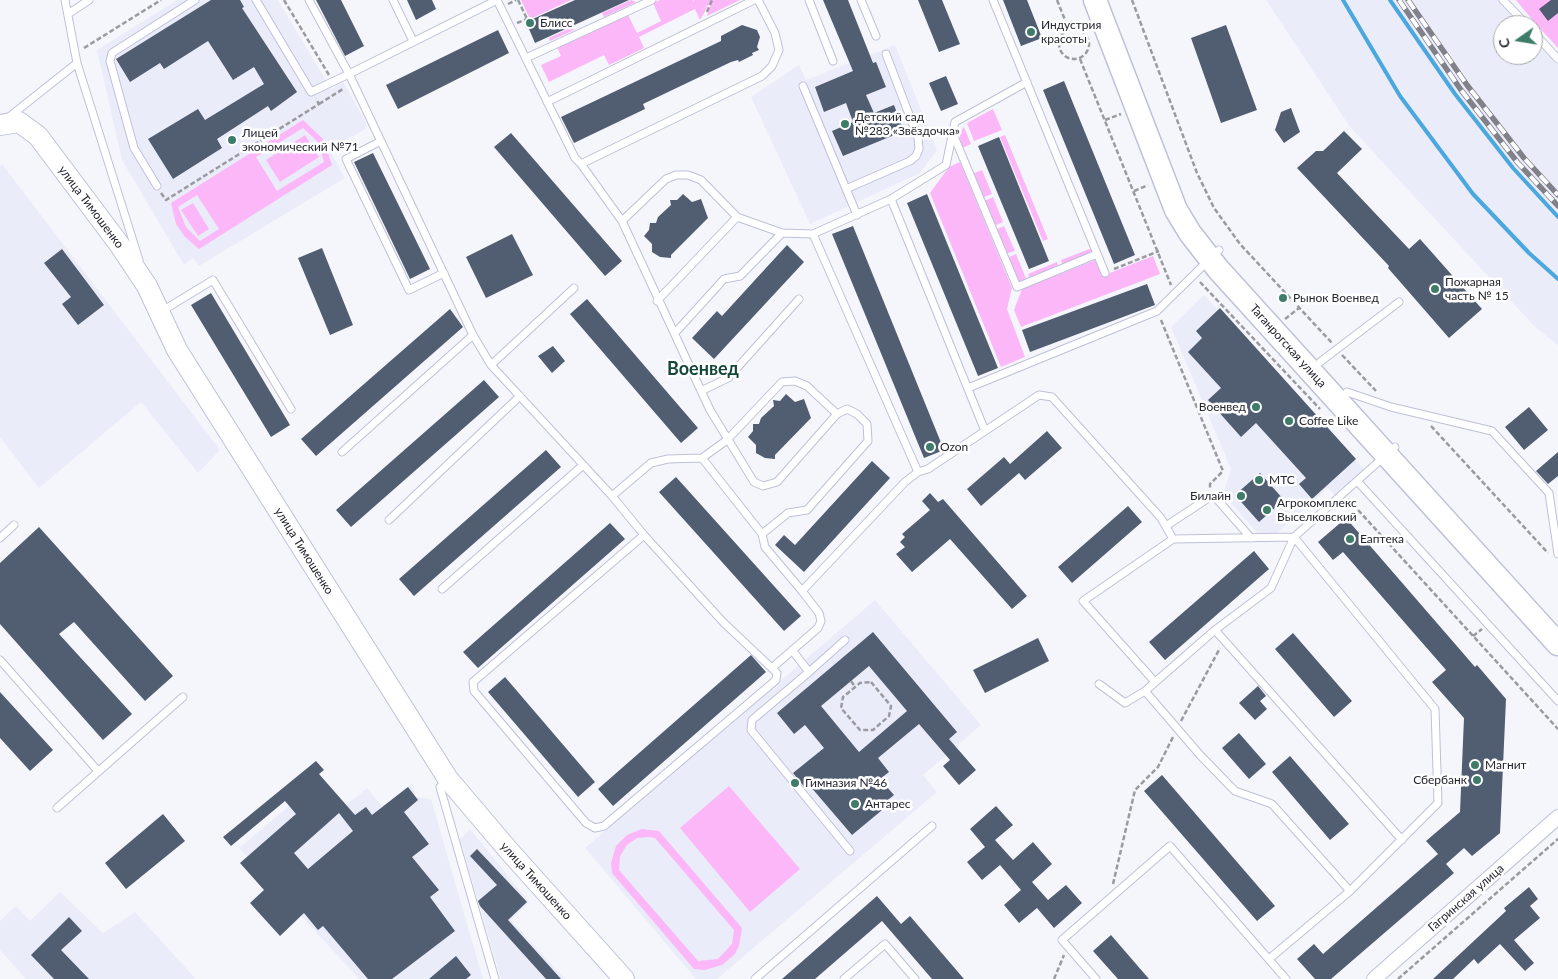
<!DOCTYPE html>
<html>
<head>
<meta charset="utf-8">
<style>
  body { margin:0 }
  #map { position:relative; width:1558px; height:979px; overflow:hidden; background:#f5f6fb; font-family:Lato,sans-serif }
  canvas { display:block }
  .north { position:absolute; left:1493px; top:15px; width:50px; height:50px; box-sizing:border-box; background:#fff; border:1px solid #a7a8ab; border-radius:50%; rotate:257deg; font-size:14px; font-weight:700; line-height:20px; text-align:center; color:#24252e }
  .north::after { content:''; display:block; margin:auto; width:18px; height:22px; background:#3e7b68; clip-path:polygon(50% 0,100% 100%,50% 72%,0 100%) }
</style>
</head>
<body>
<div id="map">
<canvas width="1558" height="979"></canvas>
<div class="north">С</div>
</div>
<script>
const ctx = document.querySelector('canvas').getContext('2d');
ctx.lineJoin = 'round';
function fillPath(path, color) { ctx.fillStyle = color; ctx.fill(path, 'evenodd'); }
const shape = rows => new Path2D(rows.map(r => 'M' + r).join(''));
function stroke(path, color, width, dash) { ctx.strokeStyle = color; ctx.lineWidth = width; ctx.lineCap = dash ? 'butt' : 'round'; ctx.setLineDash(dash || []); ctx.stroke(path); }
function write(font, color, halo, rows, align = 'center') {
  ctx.font = font + ' Lato,sans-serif'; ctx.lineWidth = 5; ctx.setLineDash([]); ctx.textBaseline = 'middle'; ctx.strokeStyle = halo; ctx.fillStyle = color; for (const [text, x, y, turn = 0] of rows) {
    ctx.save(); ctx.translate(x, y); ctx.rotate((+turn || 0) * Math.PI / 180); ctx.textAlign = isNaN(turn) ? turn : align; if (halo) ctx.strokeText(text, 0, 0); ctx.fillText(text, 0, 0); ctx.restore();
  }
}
const built = shape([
  [177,0,278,0,331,89,343,82,367,124,364,130,329,149,345,178,199,266,193,258,184,265,122,160,97,50],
  [1266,0,1509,0,1531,25,1503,25,1503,55,1533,55,1533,27,1558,56,1558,345,1536,328,1350,127],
  [895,45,937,150,920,173,810,224,751,97,799,65,806,80],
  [2,164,220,450,198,473,141,402,39,488,0,437,0,166],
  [1204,295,1370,476,1340,501,1328,488,1266,543,1223,494,1231,469,1171,327],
  [875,600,981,725,923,775,937,792,717,979,696,979,585,848],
  [322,778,345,806,367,788,382,806,413,783,415,797,431,799,483,979,359,979,239,848],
  [470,829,529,902,511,920,565,979,501,979,460,839],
  [60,892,103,933,135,912,196,979,26,979,0,950,0,921,16,906,30,921]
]);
const green = shape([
  [521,0,571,0,530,19],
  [631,0,636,2,604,17,602,13],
  [660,0,693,0,694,2,694,0,740,0,707,16,711,4,699,10,708,6,700,20,695,9,639,37,644,48,609,65,604,55,549,82,541,65,561,56,557,47,628,15,637,33,661,21,653,3],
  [1516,0,1558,0,1558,48,1534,22],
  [572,27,574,30,550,41,549,38],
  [993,109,1002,130,974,141,967,123],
  [303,120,323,139,332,165,199,249,185,237,176,224,171,203],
  [303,128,318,142,324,162,277,191,256,157],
  [197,195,219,229,200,241,186,227,178,207],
  [964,127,971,144,962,148,959,133],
  [305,135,319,157,280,182,266,160],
  [1005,135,1048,239,1043,241,1000,137],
  [960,162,1012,288,1007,309,1025,357,1001,367,930,193,949,167],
  [982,170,992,194,982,198,972,174],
  [993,197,1003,222,994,226,984,201],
  [193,203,209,229,198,236,181,210],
  [1004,226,1015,251,1005,254,995,230],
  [1092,248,1095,254,1063,267,1061,260],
  [1016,254,1027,281,1022,283,1018,282,1007,258],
  [1153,256,1160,274,1021,327,1014,310,1022,289,1095,260,1102,276],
  [1057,262,1059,269,1031,280,1028,274],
  [729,786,800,869,750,912,680,828],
  [642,829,659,831,742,928,739,946,735,954,722,965,705,970,694,969,612,873,611,863,616,846,627,835],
  [649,837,655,838,734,930,732,944,718,959,698,961,619,870,620,856,627,845,637,838]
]);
const stream = shape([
  [1343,0,1400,96,1473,194,1529,253,1558,279],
  [1390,0,1455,94,1513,168,1558,217]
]);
const building = shape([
  [211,0,240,0,244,7,242,8,297,92,271,111,268,106,217,139,222,148,173,179,148,139,198,109,205,120,264,84,254,67,233,80,208,41,164,69,160,63,130,82,116,59],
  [316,0,341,0,364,46,345,56],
  [407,0,432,0,436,9,416,20],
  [575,0,629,0,535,43,526,22],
  [823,0,848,0,873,63,876,62,886,87,866,95,874,113,894,105,904,131,843,156,832,131,853,122,846,103,824,112,815,87,853,71],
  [918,0,942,0,960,44,939,52],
  [1003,0,1027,0,1042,38,1021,46],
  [1551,0,1558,0,1558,13,1548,21,1539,9],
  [742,25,757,30,760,37,757,47,759,50,752,53,753,55,739,62,738,60,731,62,643,104,645,109,574,143,561,117,721,41,721,36],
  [1226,25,1257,110,1221,123,1191,38],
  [498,30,509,53,398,109,386,85],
  [946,76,958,104,941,111,929,83],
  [1064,81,1135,255,1114,264,1043,90],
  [1291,108,1300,132,1284,143,1275,130,1281,112],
  [1344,131,1362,149,1337,173,1409,249,1420,239,1482,309,1449,338,1388,268,1389,266,1297,168,1316,151,1323,151],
  [511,133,622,261,605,276,494,147],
  [999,137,1049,261,1029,269,978,146],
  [373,153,430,269,410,279,354,162],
  [683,194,692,202,701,199,708,218,671,255,671,258,660,257,652,252,652,244,644,236,649,230,650,223,656,223,658,217,671,205,670,200,677,200],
  [927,194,998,368,978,376,907,203],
  [853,226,944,450,924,458,832,234],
  [512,234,533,275,486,298,466,257],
  [787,245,804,262,714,359,692,338,717,311,722,316],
  [322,248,353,325,330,335,298,258],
  [62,249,104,305,78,325,62,304,71,297,44,263],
  [1147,284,1155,305,1030,352,1022,330],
  [211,293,290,425,271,437,191,305],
  [587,299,698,428,681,443,570,314],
  [1220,308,1356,459,1312,499,1299,484,1306,478,1256,423,1241,437,1208,400,1221,388,1188,352,1202,338,1196,331],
  [450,309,463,327,316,456,301,439],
  [553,346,565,361,552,373,538,356],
  [484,380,499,397,351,527,336,510],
  [786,394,795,402,804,399,811,418,775,455,775,459,765,458,756,453,756,445,748,437,753,431,753,424,759,424,761,418,774,406,773,400,780,401],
  [1529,407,1548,430,1524,450,1505,427],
  [1047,431,1062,448,1025,480,1019,473,981,506,967,489,1004,457,1010,464],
  [546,450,561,467,414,596,399,579],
  [1558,452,1558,476,1548,484,1536,471],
  [872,461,890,478,804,572,775,545,784,535,795,545],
  [1260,473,1284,500,1259,522,1235,495],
  [676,477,801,616,784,631,659,492],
  [930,493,938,502,943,499,1027,596,1012,609,950,539,912,572,896,554,905,547,900,542,905,537,902,534,930,510,922,501],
  [1128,506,1142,522,1072,583,1058,567],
  [1346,518,1475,667,1477,665,1506,699,1500,833,1472,856,1464,848,1446,864,1454,873,1331,979,1315,979,1297,959,1314,944,1323,954,1438,854,1426,841,1460,812,1464,718,1432,682,1446,670,1343,552,1333,560,1318,542],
  [610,523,625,539,478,668,463,652],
  [39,527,173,676,145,701,74,622,59,634,132,714,103,740,0,624,0,563],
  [1254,551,1269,569,1165,660,1149,642],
  [873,632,957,732,949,739,976,770,959,785,943,766,950,760,919,724,878,758,889,772,880,779,894,795,884,803,887,806,852,835,810,786,806,789,793,773,824,748,805,725,794,734,777,713],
  [869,666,907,711,859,752,821,706],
  [1293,633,1352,701,1334,717,1275,649],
  [1038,638,1049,661,985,693,973,670],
  [751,655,766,672,613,806,598,789],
  [505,677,595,782,578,797,488,692],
  [1258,686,1266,696,1260,701,1267,709,1255,720,1239,703],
  [0,692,53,750,30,771,0,738],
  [1239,733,1266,764,1249,779,1222,748],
  [1290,756,1349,824,1330,840,1272,772],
  [316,761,324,770,319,774,355,815,366,807,372,815,408,787,418,800,404,812,429,844,412,857,439,890,430,897,455,931,392,979,368,979,323,926,318,930,304,913,280,936,250,903,264,890,240,863,296,814,285,801,231,846,223,837],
  [339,813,353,831,308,869,294,853],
  [1162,775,1275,906,1257,921,1144,791],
  [996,806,1013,825,995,840,1013,860,1033,842,1052,864,1032,882,1048,900,1066,885,1082,903,1054,928,1037,908,1019,923,1004,905,1021,890,1000,865,982,880,967,862,985,847,970,829],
  [163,814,185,841,126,889,105,863],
  [477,849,527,902,508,920,561,979,546,979,480,906,478,901,497,885,470,856],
  [1529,887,1538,899,1530,906,1540,918,1514,940,1534,963,1525,971,1500,944,1478,964,1474,959,1453,979,1433,979,1506,911,1504,908],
  [877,896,901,924,910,916,964,979,932,979,882,921,815,979,782,979],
  [69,917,82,931,61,950,89,979,54,979,31,955],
  [1111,935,1149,979,1118,979,1093,951],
  [456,956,471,975,466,979,429,979]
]);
const path = shape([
  [284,0,329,75],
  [518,0,528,21],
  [1057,0,1069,30],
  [1132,0,1197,173,1214,208,1240,244,1332,343],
  [508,4,516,0],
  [707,12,712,0],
  [517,23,527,19],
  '1059 44a15 15 0 1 1 30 0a15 15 0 1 1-30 0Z',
  [84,48,161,0],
  [1080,59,1171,285],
  [319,104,343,89],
  [1105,120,1121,114],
  [1134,191,1148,185],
  [161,193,166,200,319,104,316,99],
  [1114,269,1159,251],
  [1200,282,1320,409],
  [1285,319,1299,308],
  [1161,320,1223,471,1210,484,1210,488],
  [1342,355,1376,391],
  [1431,426,1548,553],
  [1348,499,1558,729],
  [1473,636,1482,629],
  [851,681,855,687],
  [871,682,891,706,889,716,873,730,860,730,841,708,843,697,860,683,871,682],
  [1181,721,1220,648],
  [1113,884,1135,790,1158,767,1173,737],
  [1054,979,1064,955],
  [1398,979,1558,839]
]);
const lane = shape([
  [65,0,77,63,139,260],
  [256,0,311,92,349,74,309,0],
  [393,0,413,41],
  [497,0,349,74,473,335,491,365,612,496,644,535,723,622,777,673,776,680,604,826,595,828,586,823,474,691,473,682,644,535],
  [497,0,575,158,581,164,762,76,772,66,779,50,775,33,758,0],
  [809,0,833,61],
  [861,0,876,36],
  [993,0,1105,273],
  [1503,0,1527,25],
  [68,14,89,0],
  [1533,32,1558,59],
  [526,58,652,0],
  [803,86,857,215],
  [547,102,754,0],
  [9,117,77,63],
  [953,134,1017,287,1097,254],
  [381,141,346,159,409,290,444,273],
  [581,164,622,221,710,410,754,482,763,486,777,482,837,414,847,409,857,414,867,424,868,441,807,510,788,513,762,534],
  [157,186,134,148,110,61,112,53,195,0],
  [846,189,910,161,916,156,919,149,918,138,886,54],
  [891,199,985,431],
  [622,221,666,179,676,175,688,175,701,180,737,217,782,233,813,234],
  [657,301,737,217],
  [162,311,213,280,291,409],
  [675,333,724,279,740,276,782,233],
  [1320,362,1399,302],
  [491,365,574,288],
  [968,388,1157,311,1219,250],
  [701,391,728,378,799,299],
  [1347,392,1391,407,1492,431,1549,493,1558,554],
  [342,452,473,335],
  [702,458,762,534,765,547,802,591],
  [918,472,813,234,891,199,946,165,955,122,1027,82],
  [1358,482,1558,701],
  [612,496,651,463,668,459,702,458,727,440,782,382,795,381,807,386,837,414],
  [389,520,520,396],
  [1166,526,1210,497,1215,497,1251,538],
  [0,538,14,525],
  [442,589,582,466],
  [1215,630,1145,691,1200,755,1235,791,1272,804,1350,891],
  [792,650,809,672,845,640],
  [0,660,98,771],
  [773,667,818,628,821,621,819,613,802,591,905,482,918,472,928,469,1039,395,1052,397,1161,518,1173,539,1294,537,1395,447],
  [809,672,752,720,751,730,850,851],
  [1155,682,1083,601,1173,539],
  [1099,684,1125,703,1145,691],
  [447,780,440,787,495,979],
  [57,808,183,697],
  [1269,959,1350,891,1438,803,1435,709,1294,537,1271,588,1215,630,1402,840],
  [755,979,932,826],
  [844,979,885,944,915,979],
  [1096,979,1062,940,1170,846,1286,979]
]);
const street = shape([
  [1374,979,1558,817]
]);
const secondary = shape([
  [0,125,19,122,38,136,119,244,147,286,177,350,448,779,510,852,624,979]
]);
const primary = shape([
  [1095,0,1176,210,1190,233,1218,269,1558,644]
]);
const rail = shape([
  [1399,0,1461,90,1518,163,1558,206],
  [1408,0,1467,85,1524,158,1558,195]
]);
const markers = [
  [530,23,5,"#3e7b68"],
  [1031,32,5,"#3e7b68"],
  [845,124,5,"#3e7b68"],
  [232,140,5,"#3e7b68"],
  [1435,289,5,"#3e7b68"],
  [1283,298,5,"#3e7b68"],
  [1256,407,5,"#3e7b68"],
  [1289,421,5,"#3e7b68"],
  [930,447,5,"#3e7b68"],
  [1259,480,5,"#3e7b68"],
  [1241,496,5,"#3e7b68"],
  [1267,510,5,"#3e7b68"],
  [1350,539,5,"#3e7b68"],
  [1475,765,5,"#3e7b68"],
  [1477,780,5,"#3e7b68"],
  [795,783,5,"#3e7b68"],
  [855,804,5,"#3e7b68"]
];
const poiNames = [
  ["Блисс",540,23],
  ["Индустрия",1041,25],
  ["красоты",1041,39],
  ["Детский сад",855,117],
  ["№283 «Звёздочка»",855,131],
  ["Лицей",242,133],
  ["экономический №71",242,147],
  ["Пожарная",1445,282],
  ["часть № 15",1445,296],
  ["Рынок Военвед",1293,298],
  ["Военвед",1246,407,"right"],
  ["Coffee Like",1299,421],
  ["Ozon",940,447],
  ["МТС",1269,480],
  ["Билайн",1231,496,"right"],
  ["Агрокомплекс",1277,503],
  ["Выселковский",1277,517],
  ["Еаптека",1360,539],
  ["Магнит",1485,765],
  ["Сбербанк",1467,780,"right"],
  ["Гимназия №46",805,783],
  ["Антарес",865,804]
];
const streetNames = [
  ["улица Тимошенко",91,207,53],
  ["Таганрогская улица",1288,346,48],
  ["улица Тимошенко",304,551,58],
  ["улица Тимошенко",536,881,48],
  ["Гагринская улица",1466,898,-41]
];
const districtNames = [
  ["Военвед",703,369]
];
fillPath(built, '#ebecfa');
fillPath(green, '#fbb7f7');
stroke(stream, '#4ba8df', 4);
fillPath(building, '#515d71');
stroke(lane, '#bec0d9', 9);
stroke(street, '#bec0d9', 16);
stroke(secondary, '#bec0d9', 22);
stroke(primary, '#bec0d9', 25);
stroke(path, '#9a9ba1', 2.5, [5, 2.5]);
stroke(lane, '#fff', 7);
stroke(street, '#fff', 14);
stroke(secondary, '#fff', 20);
stroke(primary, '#fff', 22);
stroke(rail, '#808189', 5.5);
stroke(rail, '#fff', 4, [11]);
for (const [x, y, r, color] of markers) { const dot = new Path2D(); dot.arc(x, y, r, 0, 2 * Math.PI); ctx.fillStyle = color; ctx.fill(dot); stroke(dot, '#fff', 2); }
write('12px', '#24252e', '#fff', poiNames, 'left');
write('12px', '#24252e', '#fff', streetNames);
write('bold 18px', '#144738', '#fff', districtNames);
</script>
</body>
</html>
